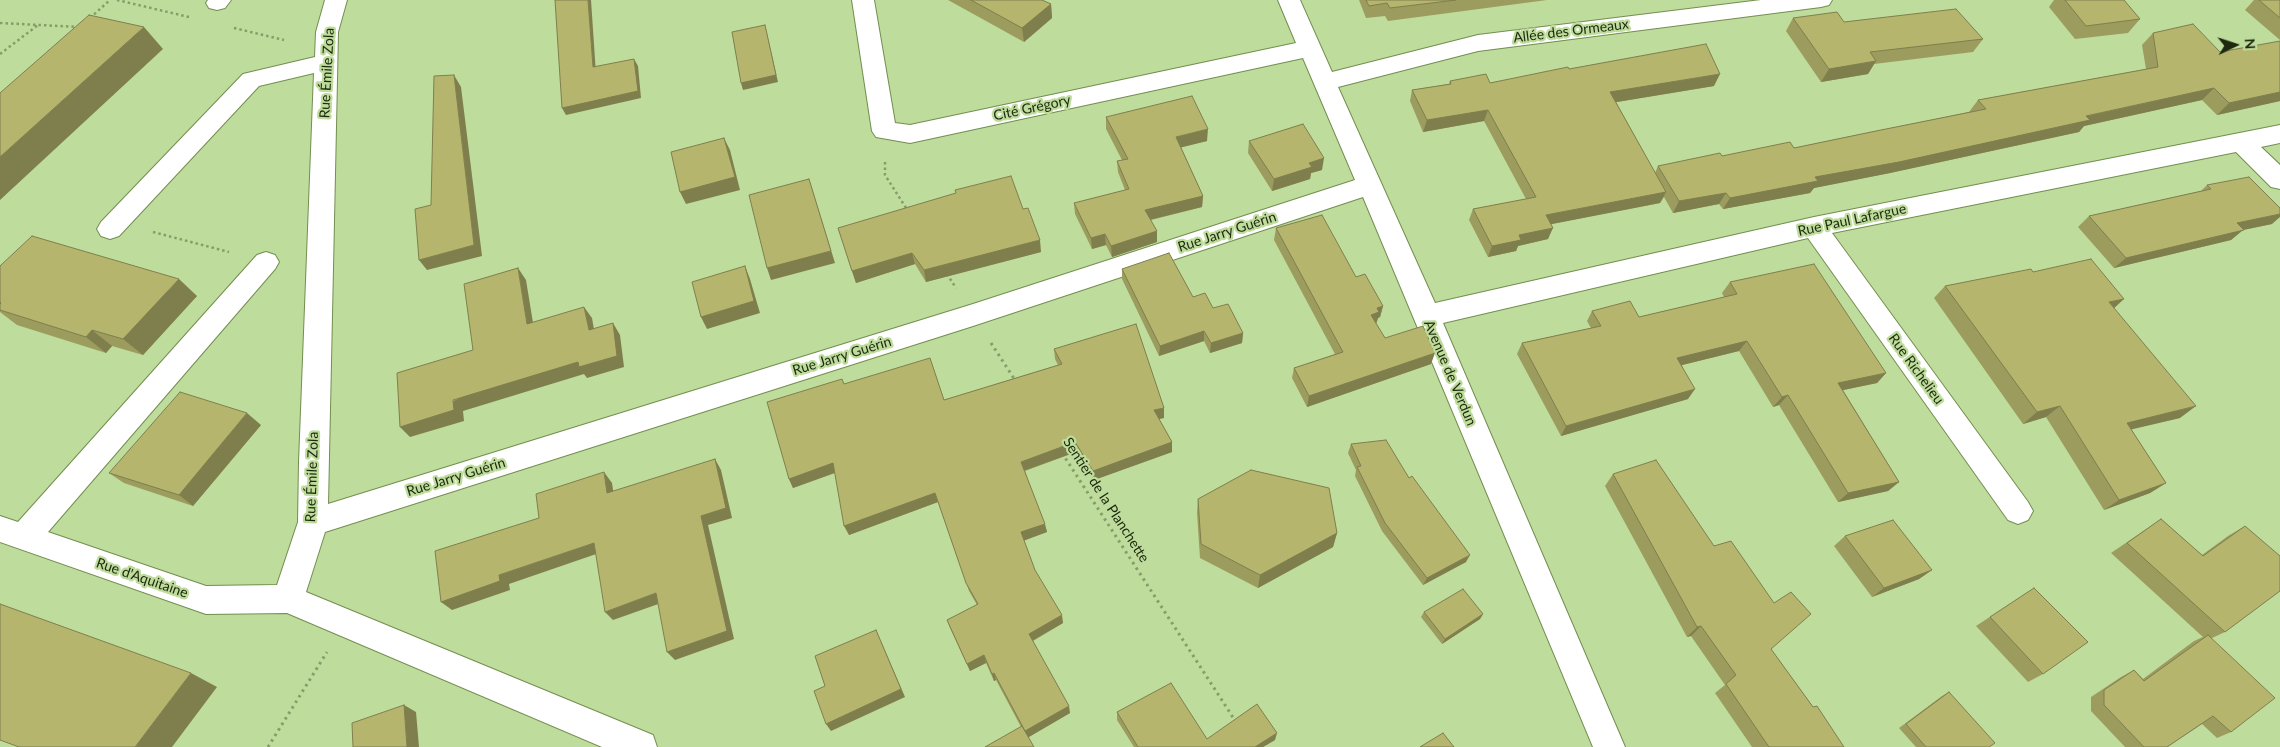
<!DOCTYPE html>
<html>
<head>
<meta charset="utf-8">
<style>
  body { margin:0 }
  #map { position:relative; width:2280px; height:747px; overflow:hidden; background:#bedc9b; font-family:Lato,sans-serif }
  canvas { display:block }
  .north { position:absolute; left:2210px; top:20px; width:50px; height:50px; -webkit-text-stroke:4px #bedc9b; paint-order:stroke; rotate:86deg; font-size:14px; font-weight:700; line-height:20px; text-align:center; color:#1d280e }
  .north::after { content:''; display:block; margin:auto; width:18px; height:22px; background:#1d280e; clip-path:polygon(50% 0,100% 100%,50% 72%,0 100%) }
</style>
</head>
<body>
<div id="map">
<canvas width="2280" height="747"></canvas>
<div class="north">N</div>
</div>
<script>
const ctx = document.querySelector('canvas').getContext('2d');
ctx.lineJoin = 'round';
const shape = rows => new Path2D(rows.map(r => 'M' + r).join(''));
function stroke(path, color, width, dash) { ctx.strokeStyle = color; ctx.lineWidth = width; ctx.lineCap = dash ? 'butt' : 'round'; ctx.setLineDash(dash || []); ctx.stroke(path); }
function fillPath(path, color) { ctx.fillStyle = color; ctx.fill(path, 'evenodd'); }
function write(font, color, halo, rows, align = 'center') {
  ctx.font = font + ' Lato,sans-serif'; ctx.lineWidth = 4.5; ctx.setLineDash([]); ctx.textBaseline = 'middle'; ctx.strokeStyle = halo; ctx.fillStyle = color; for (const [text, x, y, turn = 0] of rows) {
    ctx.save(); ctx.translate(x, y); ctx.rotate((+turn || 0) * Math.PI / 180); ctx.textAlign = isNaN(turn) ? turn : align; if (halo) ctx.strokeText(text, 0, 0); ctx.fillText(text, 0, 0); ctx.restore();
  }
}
const pathFar1 = shape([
  [117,0,189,17],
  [90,18,110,0],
  [0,23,79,27],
  [234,28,284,40],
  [0,54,38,25],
  [885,162,885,175,908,211],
  [153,232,229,252],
  [947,274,956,288]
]);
const path = shape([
  [991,343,1015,380],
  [1062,453,1236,722],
  [268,747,327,652]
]);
const minor = shape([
  [208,0,231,0,225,8,217,10,209,8,206,3,208,0],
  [325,0,347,0,338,32,328,504,973,304,1355,180,1303,58,910,143,876,137,872,131,852,0,874,0,895,123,910,125,1296,43,1278,0,1300,0,1332,72,1478,35,1761,0,1832,0,1829,5,1821,7,1478,51,1338,87,1435,303,1814,217,2280,125,2280,143,2261,147,2280,165,2280,189,2271,187,2236,152,1832,233,2028,502,2033,511,2028,520,2018,524,2008,520,1808,238,1443,323,1625,747,1593,747,1363,197,973,326,325,532,306,592,653,735,657,747,602,747,287,613,206,614,0,542,0,516,18,522,257,255,266,252,275,255,279,262,275,269,48,532,206,586,277,585,298,522,299,462,314,73,259,86,119,236,110,239,101,236,97,229,101,222,243,74,315,57,316,32,325,0]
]);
const wall = shape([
  [948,0,1042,0,1051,4,1052,18,1024,42],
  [1359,0,1547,0,1388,21,1385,16,1366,18],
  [2054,0,2124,0,2140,19,2128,33,2075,39,2049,7],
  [2254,0,2280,0,2280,40,2245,10],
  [1793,18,1844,22,1983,39,1973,52,1874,64,1868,74,1821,82,1786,31],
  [2153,33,2220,52,2280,101,2217,115,2202,100,2084,126,2079,132,1890,173,1814,188,1810,193,1723,209,1719,204,1673,213,1664,197,1660,203,1551,224,1548,239,1518,246,1516,251,1488,257,1469,220,1473,209,1526,199,1484,121,1423,132,1410,101,1412,90,1449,84,1450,81,1490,83,1569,69,1714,86,1616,102,1655,173,1658,166,1722,156,1794,148,1969,112,1978,100,2146,69,2142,45],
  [1106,117,1207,141,1181,147,1203,196,1202,207,1151,220,1157,242,1112,257,1106,245,1092,249,1075,214,1074,203,1125,190,1118,172,1117,161,1122,160,1106,129],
  [1249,141,1322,170,1311,173,1310,179,1272,191,1248,153],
  [2207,185,2272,224,2243,230,2231,240,2114,268,2078,227,2089,216,2201,191],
  [1023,209,1041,252,926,282,915,264,856,283,838,228],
  [1276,228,1356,277,1383,306,1380,317,1378,318,1376,324,1385,338,1431,364,1307,407,1292,378,1294,368,1335,354,1274,240],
  [0,266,197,296,143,355,112,346,106,353,17,325,0,312],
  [1122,269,1193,297,1213,308,1243,333,1242,343,1210,353,1204,341,1159,356,1122,279],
  [2033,272,2114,308,2180,418,2131,429,2166,483,2150,493,2104,510,2046,417,2023,424,1934,298,1945,286],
  [1730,282,1886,373,1877,383,1843,390,1899,482,1888,491,1838,502,1779,405,1773,407,1739,351,1682,365,1688,399,1561,436,1517,354,1522,343,1591,328,1587,321,1592,311,1639,317,1724,297,1722,293],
  [1054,349,1164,418,1159,419,1172,442,1172,452,1094,480,1076,452,1025,471,1047,532,1024,540,1035,570,1063,623,1033,641,1070,713,1029,737,1021,727,996,680,994,681,986,663,970,671,950,628,947,620,977,605,969,591,938,502,849,535,835,473,793,488,789,479,844,384,944,400,1058,365,1055,359],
  [261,425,193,506,124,483,109,473],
  [1351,444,1409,478,1466,562,1423,585,1382,531,1355,476,1356,470,1348,453],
  [1613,474,1771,649,1813,707,1844,747,1752,747,1715,693,1725,685,1691,636,1687,637,1605,486],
  [1198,499,1337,533,1333,547,1258,588,1200,558,1197,513],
  [2161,519,2202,555,2228,536,2245,526,2225,632,2212,638,2231,732,2217,738,2202,724,2167,747,2125,747,2091,711,2091,697,2121,677,2134,670,2143,679,2194,641,2203,637,2111,553],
  [1845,536,1932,570,1919,579,1872,597,1834,546],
  [2034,588,2043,674,2028,682,1976,626],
  [1424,612,1483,614,1480,619,1442,644,1421,617],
  [1949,692,1989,747,1916,747,1899,728,1942,696],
  [1117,712,1207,739,1275,740,1263,747,1134,747,1117,720]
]);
const shadedWall = shape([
  [588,0,591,0,596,74,593,67],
  [1051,4,1052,18,1024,42,1022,28],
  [765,25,778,82,743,90,741,83],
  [144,27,163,49,0,200,0,157],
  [634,59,638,66,641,98,566,115,562,108],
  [1876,61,1868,74,1821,82,1829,69],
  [1720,74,1714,86,1605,104,1610,92],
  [454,75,461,87,482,256,427,270,419,260,474,245],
  [2214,88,2202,100,2084,126,2079,132,1890,173,1814,188,1810,193,1723,209,1730,198,1815,177],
  [2280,92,2280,101,2217,115,2229,103],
  [1488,110,1484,121,1423,132,1427,120],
  [1208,129,1207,141,1175,149,1176,137],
  [724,138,730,150,740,190,686,204,680,192],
  [1324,158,1322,170,1311,173,1310,179,1272,191,1274,179,1309,163],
  [809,179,835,263,771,280,767,268],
  [1666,192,1660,203,1542,226,1546,215],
  [1726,193,1719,204,1673,213,1679,201],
  [1203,196,1202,207,1145,221,1145,210],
  [2280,214,2280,217,2272,224,2243,230,2231,240,2114,268,2126,258,2237,223],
  [1553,228,1548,239,1518,246,1516,251,1488,257,1492,246,1519,235],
  [1157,231,1157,242,1112,257,1111,246],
  [1105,234,1106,245,1092,249,1091,238],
  [1040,240,1041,252,926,282,924,270],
  [912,253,915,264,856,283,852,271],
  [745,266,750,279,760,313,707,329,701,317],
  [518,268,526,280,535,335,527,324],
  [179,279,197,296,143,355,123,339],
  [2124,299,2111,311,2109,302],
  [1383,306,1380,317,1378,318,1376,324,1371,315,1377,308],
  [584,307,592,318,596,341,589,330],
  [613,323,620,335,624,367,587,378,584,374,463,411,464,421,410,437,400,427],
  [92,330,112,346,106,353,86,337],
  [1204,331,1204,341,1159,356,1160,346],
  [1243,333,1242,343,1210,353,1211,343],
  [1747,341,1739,351,1670,368,1677,358],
  [1435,353,1431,364,1307,407,1309,396],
  [1886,373,1877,383,1829,393,1838,383],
  [1695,389,1688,399,1561,436,1566,426],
  [1788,395,1779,405,1773,407,1782,397],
  [2060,406,2046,417,2023,424,2037,412],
  [2196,406,2180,418,2112,434,2127,423],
  [1164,408,1164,418,1154,420,1154,410],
  [247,413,261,425,193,506,179,495],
  [1075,442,1076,452,1023,471,1021,462],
  [1172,442,1172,452,1094,480,1093,471],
  [715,459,721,470,732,518,708,525,734,639,675,660,667,652],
  [833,463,837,472,793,488,789,479],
  [604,472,612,483,615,503,607,493],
  [1899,482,1888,491,1838,502,1848,493],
  [2166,483,2150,493,2104,510,2119,500],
  [935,493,938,502,849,535,844,526],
  [1045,524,1047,532,1023,541,1021,532],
  [1337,533,1333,547,1258,588,1260,575],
  [594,543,602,552,509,584,510,590,452,610,441,602,499,575],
  [1470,555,1466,562,1423,585,1427,578],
  [1932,570,1919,579,1872,597,1884,588],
  [656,593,664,602,613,620,605,612],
  [1483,614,1480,619,1442,644,1445,639],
  [1062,615,1063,623,1030,642,1029,634],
  [1701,626,1691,636,1687,637,1697,627],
  [876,630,905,697,831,731,826,724],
  [984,655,986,663,970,671,967,664],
  [191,673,217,687,172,747,135,747],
  [994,673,996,680,994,681,992,674],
  [404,705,416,712,419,747,407,747],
  [1069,706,1070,713,1027,738,1025,731],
  [1277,733,1275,740,1263,747,1255,747]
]);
const building = shape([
  [555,0,588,0,593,67,634,59,638,91,562,108,555,0],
  [971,0,1042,0,1051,4,1022,28,971,0],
  [1366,0,1456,0,1390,8,1387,3,1369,6,1366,0],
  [2065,0,2124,0,2140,19,2086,26,2065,0],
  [2259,0,2280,0,2280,18,2259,0],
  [1956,9,1983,39,1870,52,1876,61,1829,69,1793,18,1837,12,1844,22,1956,9],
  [89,15,144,27,0,157,0,93,89,15],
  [2193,24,2220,52,2280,41,2280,92,2229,103,2214,88,2086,116,2090,120,1899,162,1815,177,1818,181,1730,198,1726,193,1679,201,1658,166,1720,153,1722,156,1790,142,1794,148,1876,131,1986,109,1978,100,2158,67,2153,33,2193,24],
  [765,25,776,75,741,83,732,32,765,25],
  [1706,44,1720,74,1610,92,1666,192,1546,215,1553,228,1519,235,1521,240,1492,246,1473,209,1536,197,1488,110,1427,120,1412,90,1451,84,1450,81,1486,74,1490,83,1568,67,1569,69,1706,44],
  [454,75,474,245,419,260,415,209,431,205,434,76,454,75],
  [1192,96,1208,129,1176,137,1203,196,1145,210,1157,231,1111,246,1105,234,1091,238,1074,203,1129,189,1117,161,1128,159,1106,117,1192,96],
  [1303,124,1324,158,1309,163,1312,167,1274,179,1249,141,1303,124],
  [724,138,735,177,680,192,671,152,724,138],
  [1011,176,1023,209,1028,208,1040,240,924,270,912,253,852,271,838,228,956,193,955,190,1011,176],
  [2249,177,2280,208,2280,214,2237,223,2244,230,2126,258,2089,216,2211,189,2207,185,2249,177],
  [809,179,831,251,767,268,749,195,809,179],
  [1322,215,1356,277,1365,274,1383,306,1377,308,1379,312,1371,315,1385,338,1423,326,1435,353,1309,396,1294,368,1343,352,1276,228,1322,215],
  [32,236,179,279,123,339,92,330,86,337,0,310,0,304,1,303,0,302,0,266,32,236],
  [1169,253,1193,297,1205,293,1213,308,1228,304,1243,333,1211,343,1204,331,1160,346,1122,269,1169,253],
  [2091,259,2124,299,2109,302,2196,406,2127,423,2166,483,2119,500,2060,406,2037,412,1945,286,2031,269,2033,272,2091,259],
  [1814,264,1886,373,1838,383,1899,482,1848,493,1788,395,1782,397,1747,341,1677,358,1695,389,1566,426,1522,343,1601,326,1592,311,1630,301,1639,317,1737,294,1730,282,1814,264],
  [745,266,754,301,701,317,692,282,745,266],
  [518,268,527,324,584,307,589,330,613,323,617,356,579,367,578,362,453,400,454,410,400,427,397,373,473,350,464,284,518,268],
  [1136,324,1164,408,1154,410,1172,442,1093,471,1075,442,1021,462,1045,524,1021,532,1035,570,1062,615,1029,634,1069,706,1025,731,994,673,992,674,984,655,967,664,947,620,978,604,966,583,935,493,844,526,833,463,789,479,767,402,842,379,844,384,930,358,944,400,1062,364,1054,349,1136,324],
  [180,392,247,413,179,495,109,473,180,392],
  [1386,440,1409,478,1412,476,1470,555,1427,578,1385,523,1357,467,1361,466,1351,444,1386,440],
  [715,459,726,508,701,516,727,631,667,652,656,593,605,612,594,543,499,575,500,581,441,602,435,551,539,518,536,494,604,472,607,493,715,459],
  [1656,460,1714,546,1731,541,1774,603,1791,592,1811,614,1771,649,1813,707,1817,706,1844,747,1769,747,1726,684,1736,675,1701,626,1697,627,1613,474,1656,460],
  [1251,470,1329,488,1337,533,1260,575,1201,544,1198,499,1251,470],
  [2161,519,2203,556,2245,526,2280,556,2280,591,2225,632,2127,543,2161,519],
  [1893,520,1932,570,1884,588,1845,536,1893,520],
  [2034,588,2088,642,2043,674,1990,617,2034,588],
  [1463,589,1483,614,1445,639,1424,612,1463,589],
  [0,604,191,673,135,747,19,747,0,740,0,604],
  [876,630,901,689,826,724,814,691,825,686,815,656,876,630],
  [2208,635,2275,698,2231,732,2213,716,2167,747,2144,747,2104,705,2104,690,2134,670,2144,681,2208,635],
  [1171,683,1207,739,1257,704,1277,733,1255,747,1138,747,1117,712,1171,683],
  [1949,692,1995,743,1989,747,1926,747,1906,724,1949,692],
  [404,705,407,747,353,747,352,723,404,705],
  [1022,726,1034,747,985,747,1022,726],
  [1443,733,1454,747,1420,747,1443,733]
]);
const streetNames = [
  ["Allée des Ormeaux",1571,31,-7],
  ["Rue Émile Zola",327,73,-87],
  ["Cité Grégory",1032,108,-12],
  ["Rue Paul Lafargue",1852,220,-12],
  ["Rue Jarry Guérin",1227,232,-18],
  ["Rue Jarry Guérin",842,356,-17],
  ["Rue Richelieu",1916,369,54],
  ["Avenue de Verdun",1450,373,67],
  ["Rue Émile Zola",312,477,-88],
  ["Rue Jarry Guérin",456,477,-17],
  ["Sentier de la Planchette",1106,500,57],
  ["Rue d'Aquitaine",142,578,19]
];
stroke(minor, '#738e50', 2);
stroke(pathFar1, '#869d6a', 2.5, [2.5, 3]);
stroke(path, '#869d6a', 3, [2.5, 4]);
fillPath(minor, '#fff');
fillPath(wall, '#9c9c5f');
fillPath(shadedWall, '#7f7f4d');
fillPath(building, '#b5b56e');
stroke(building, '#7f7f4d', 1);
write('14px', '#1d280e', '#bedc9b', streetNames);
</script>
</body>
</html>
